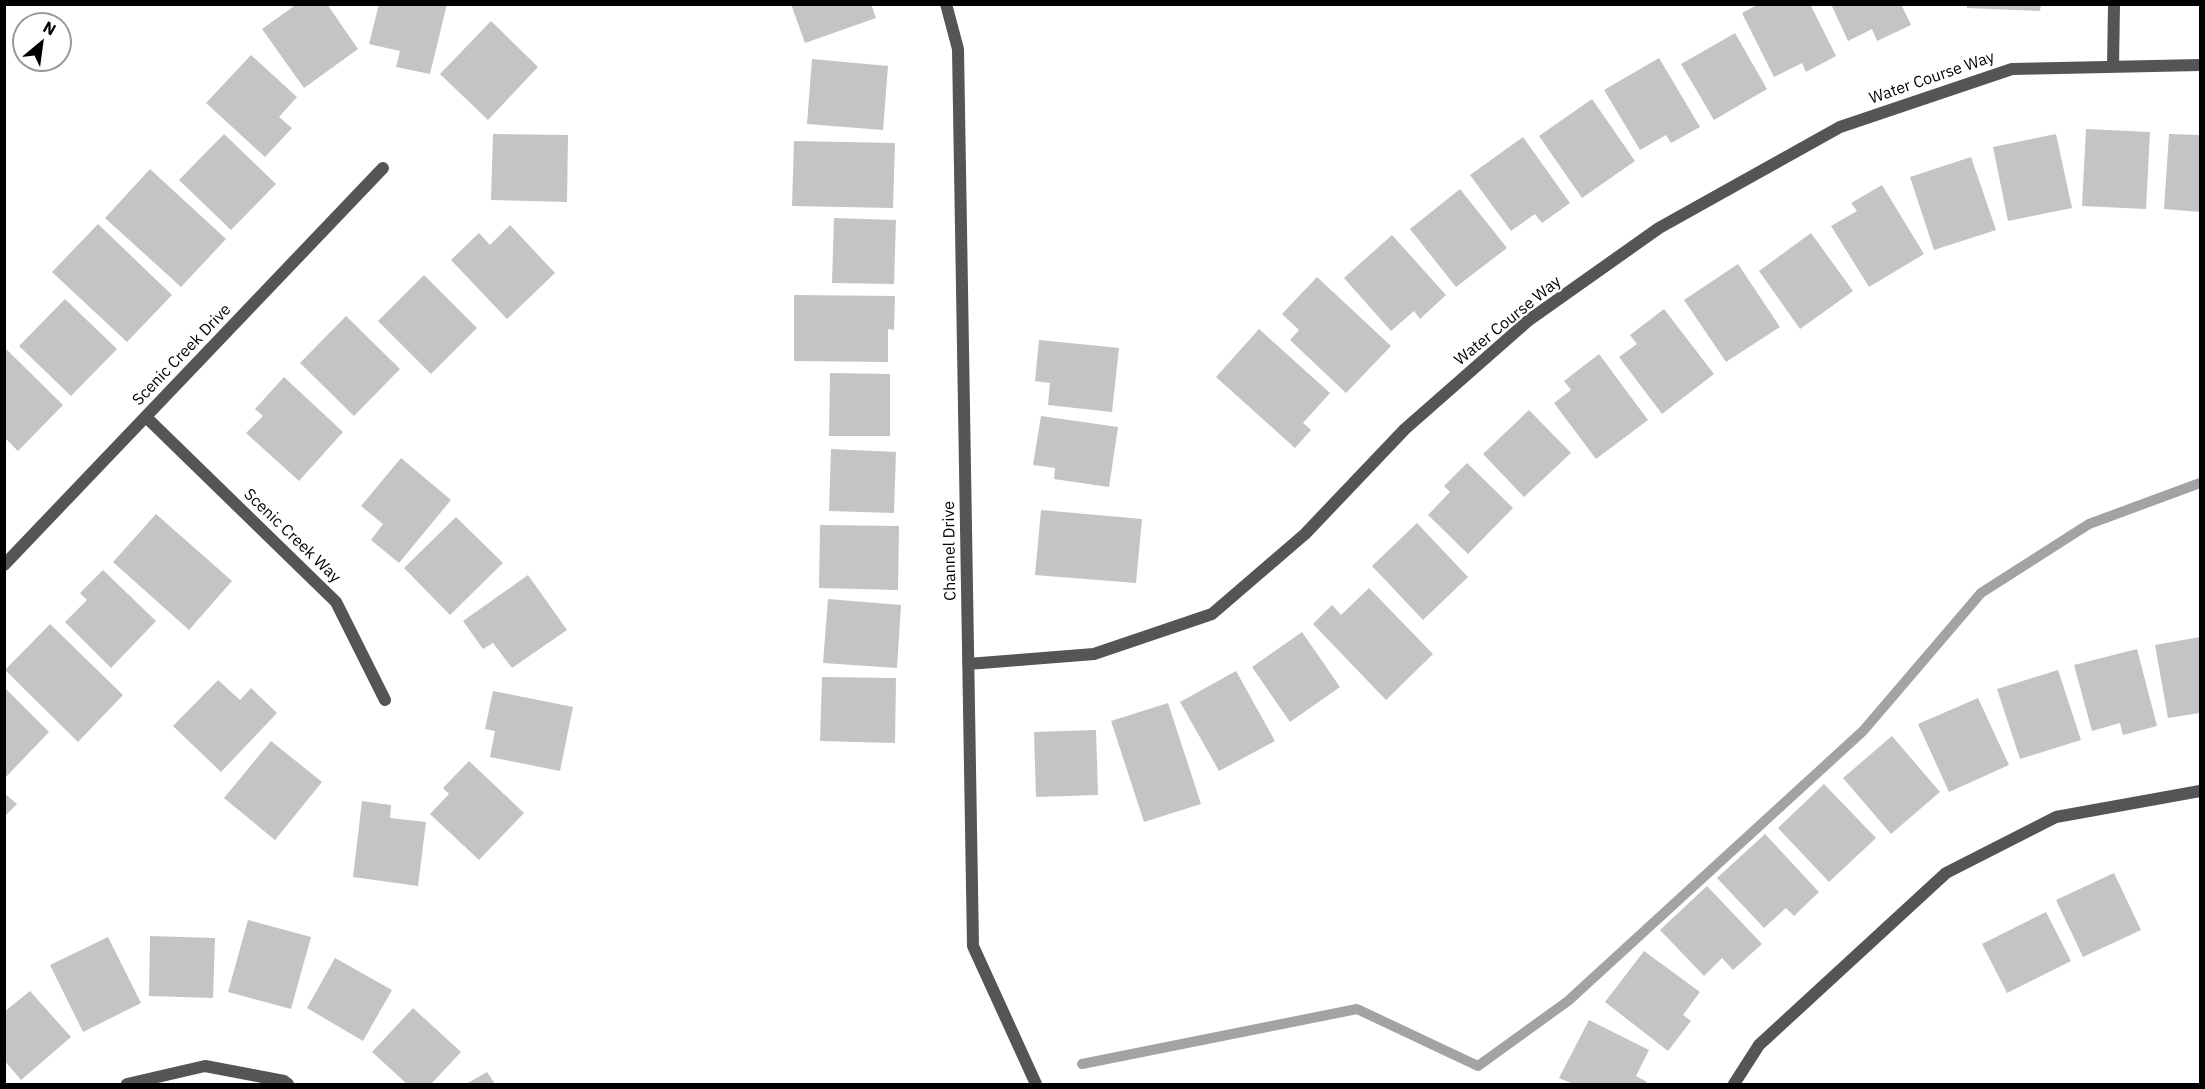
<!DOCTYPE html>
<html>
<head>
<meta charset="utf-8">
<style>
  body { margin:0 }
  #map { position:relative; width:2205px; height:1089px; overflow:hidden; background:#fff; font-family:"IBM Plex Sans",sans-serif }
  canvas { display:block }
  .frame { position:absolute; inset:0; border:6px solid #000; pointer-events:none }
  .north { position:absolute; left:12px; top:12px; width:60px; height:60px; box-sizing:border-box; background:#fff; border:2px solid #999; border-radius:50%; rotate:29deg; font-size:16px; font-weight:700; line-height:24px; text-align:center; color:#000 }
  .north::after { content:''; display:block; margin:auto; width:21px; height:27px; background:#000; clip-path:polygon(50% 0,100% 100%,50% 72%,0 100%) }
</style>
</head>
<body>
<div id="map">
<canvas width="2205" height="1089"></canvas>
<div class="frame"></div>
<div class="north">N</div>
</div>
<script>
const ctx = document.querySelector('canvas').getContext('2d');
ctx.lineJoin = 'round';
const shape = rows => new Path2D(rows.map(r => 'M' + r).join(''));
function stroke(path, color, width, dash) { ctx.strokeStyle = color; ctx.lineWidth = width; ctx.lineCap = dash ? 'butt' : 'round'; ctx.setLineDash(dash || []); ctx.stroke(path); }
function fillPath(path, color) { ctx.fillStyle = color; ctx.fill(path, 'evenodd'); }
function write(font, color, halo, rows, align = 'center') {
  ctx.font = font + ' "IBM Plex Sans",sans-serif'; ctx.lineWidth = 4.5; ctx.setLineDash([]); ctx.textBaseline = 'middle'; ctx.strokeStyle = halo; ctx.fillStyle = color; for (const [text, x, y, turn = 0] of rows) {
    ctx.save(); ctx.translate(x, y); ctx.rotate((+turn || 0) * Math.PI / 180); ctx.textAlign = isNaN(turn) ? turn : align; if (halo) ctx.strokeText(text, 0, 0); ctx.fillText(text, 0, 0); ctx.restore();
  }
}
const stream = shape([
  [1082,1064,1357,1009,1478,1066,1568,1001,1863,731,1981,593,2089,524,2200,483]
]);
const building = shape([
  [297,4,327,4,358,49,304,88,262,29],
  [379,4,447,4,430,74,396,67,400,51,369,44],
  [791,4,871,4,876,18,805,43],
  [1759,4,1810,4,1836,56,1806,72,1802,63,1774,77,1742,13],
  [1831,4,1901,4,1911,25,1877,41,1872,29,1848,41],
  [1967,4,2041,4,2040,11,1967,8],
  [491,21,538,67,488,120,440,74],
  [1735,33,1767,89,1714,120,1681,64],
  [251,55,297,97,279,117,292,128,265,157,206,103],
  [1659,58,1700,127,1671,143,1666,135,1640,150,1604,90],
  [812,59,888,66,883,130,807,124],
  [1592,99,1635,161,1582,198,1539,136],
  [2086,129,2150,132,2146,209,2082,206],
  [224,134,276,184,231,230,179,180],
  [493,134,568,135,567,202,491,200],
  [2056,134,2072,208,2008,221,1993,147],
  [2169,134,2200,135,2200,212,2164,209],
  [1523,137,1570,203,1542,223,1535,214,1511,231,1470,175],
  [794,141,895,143,893,208,792,206],
  [1971,157,1996,230,1934,250,1910,177],
  [150,169,226,239,181,287,105,218],
  [1882,185,1924,254,1869,287,1831,226,1857,211,1851,203],
  [1460,189,1507,248,1456,287,1410,229],
  [834,218,896,220,894,284,832,283],
  [98,224,172,295,127,342,52,272],
  [510,225,555,273,507,319,451,260,479,233,490,245],
  [1811,233,1853,291,1800,329,1759,271],
  [1392,235,1446,295,1420,319,1414,311,1391,331,1344,278],
  [1738,264,1780,327,1726,362,1684,300],
  [424,275,477,328,431,374,378,321],
  [1317,277,1391,346,1346,393,1290,340,1299,330,1282,314],
  [794,295,895,296,894,330,888,329,888,362,794,361],
  [65,299,117,349,71,396,19,346],
  [1664,309,1714,374,1662,414,1619,357,1637,344,1630,335],
  [346,316,400,369,354,416,300,363],
  [1259,329,1330,393,1303,423,1311,430,1295,448,1216,377],
  [1039,340,1119,348,1112,412,1048,405,1050,383,1035,381],
  [4,347,63,405,18,451,4,437],
  [1599,354,1648,420,1596,459,1554,403,1571,390,1564,381],
  [830,373,890,374,890,436,829,436],
  [284,377,343,432,299,481,246,433,263,416,255,409],
  [1529,410,1571,453,1524,497,1483,454],
  [1041,416,1118,427,1109,487,1054,479,1055,468,1033,465],
  [831,449,896,452,894,513,829,511],
  [401,458,451,500,399,563,371,540,383,524,361,506],
  [1467,463,1513,508,1468,554,1428,515,1450,492,1444,486],
  [1041,510,1142,519,1136,583,1035,575],
  [156,514,232,581,189,630,113,562],
  [456,517,503,563,450,615,404,568],
  [1417,523,1468,577,1423,620,1372,566],
  [820,525,899,526,898,590,819,588],
  [103,570,156,621,111,668,65,622,87,600,80,593],
  [528,575,567,630,512,668,493,643,483,649,463,621],
  [1369,588,1433,654,1386,700,1313,624,1332,605,1341,615],
  [828,599,901,605,897,668,823,663],
  [50,624,123,695,78,742,5,670],
  [1302,632,1340,687,1290,722,1252,667],
  [2200,637,2200,713,2168,718,2155,645],
  [2137,649,2157,726,2123,735,2120,723,2092,731,2074,665],
  [2058,670,2081,740,2020,759,1997,689],
  [1236,671,1275,741,1219,771,1180,702],
  [822,677,896,678,895,743,820,741],
  [218,680,240,700,251,688,277,713,221,772,173,726],
  [5,688,49,732,5,778],
  [493,691,573,707,560,771,490,757,495,731,485,729],
  [1978,698,2009,765,1949,792,1918,724],
  [1168,703,1201,804,1144,822,1111,721],
  [1096,730,1098,795,1036,797,1034,732],
  [1892,736,1940,792,1891,834,1843,778],
  [271,741,322,782,275,840,224,798],
  [469,761,524,813,479,860,430,814,449,794,443,788],
  [1824,784,1876,838,1829,882,1778,828],
  [4,793,17,804,4,817],
  [362,801,391,805,390,818,426,822,418,886,353,877],
  [1765,834,1819,892,1794,916,1786,908,1764,928,1717,878],
  [2114,873,2141,930,2083,957,2056,900],
  [1707,886,1762,944,1733,970,1722,958,1704,976,1660,930],
  [2046,912,2071,961,2007,993,1982,944],
  [248,920,311,937,291,1009,228,992],
  [150,936,215,938,213,998,149,996],
  [108,937,141,1003,83,1032,50,965],
  [1644,951,1700,992,1683,1015,1691,1021,1668,1051,1605,1002],
  [335,958,392,990,363,1041,307,1008],
  [30,991,71,1037,21,1080,4,1060,4,1012],
  [413,1008,461,1052,431,1084,407,1084,372,1052],
  [1589,1020,1649,1050,1636,1076,1647,1082,1646,1084,1573,1084,1559,1078],
  [487,1072,495,1084,466,1084]
]);
const minor = shape([
  [946,4,958,49,973,946,1036,1084],
  [2113,67,2114,4],
  [146,417,336,602,385,700],
  [4,565,383,168],
  [968,664,1094,654,1212,614,1305,534,1405,429,1529,320,1659,228,1840,127,2012,69,2200,65],
  [127,1084,205,1066,284,1081,288,1084],
  [1734,1084,1759,1045,1946,873,2056,817,2200,791]
]);
const streetNames = [
  ["Water Course Way",1932,78,-19],
  ["Water Course Way",1508,321,-39],
  ["Scenic Creek Drive",182,355,-46],
  ["Scenic Creek Way",292,536,44],
  ["Channel Drive",950,551,-91]
];
stroke(stream, '#a3a3a3', 10);
fillPath(building, '#c4c4c4');
stroke(minor, '#555', 12);
write('16px', '#000', '#fff', streetNames);
</script>
</body>
</html>
